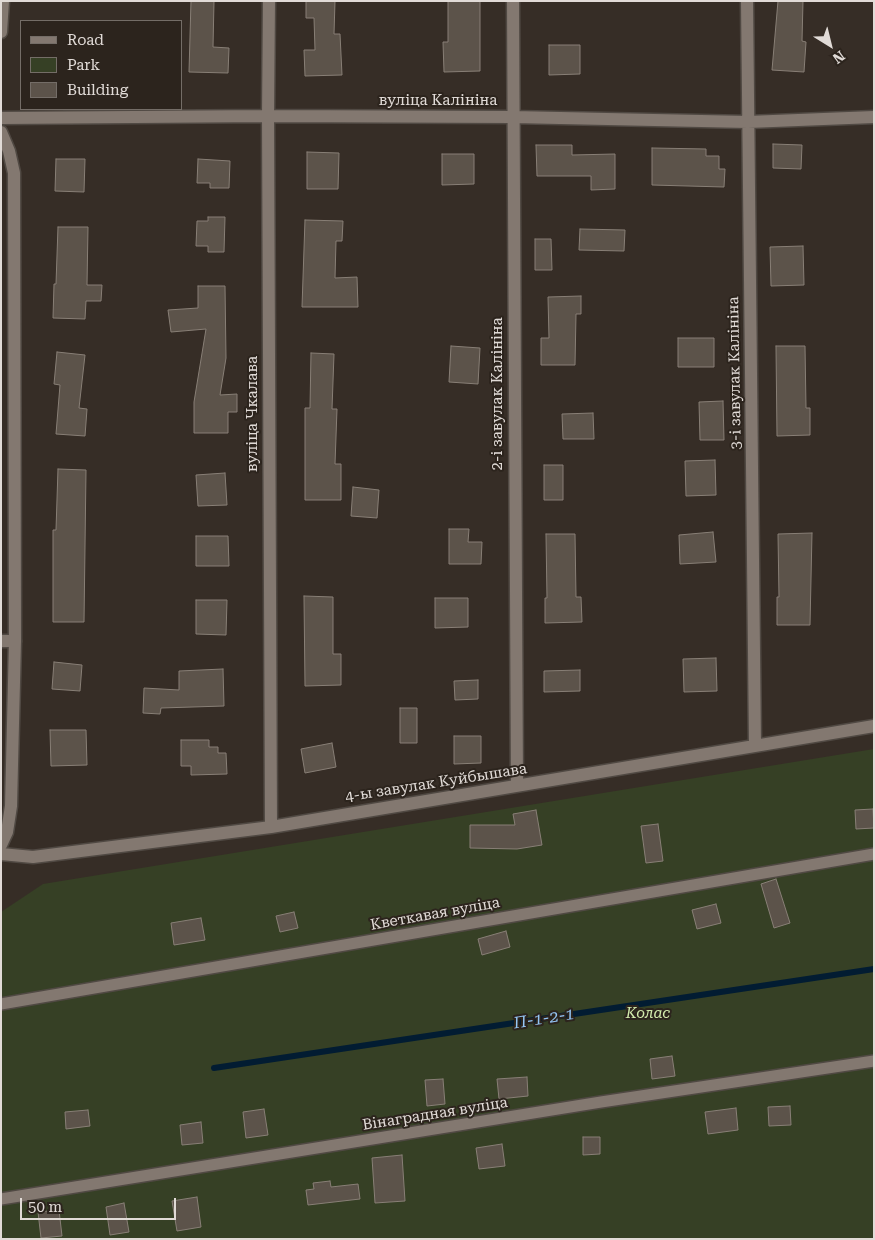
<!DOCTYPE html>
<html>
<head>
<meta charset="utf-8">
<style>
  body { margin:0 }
  #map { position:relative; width:875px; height:1240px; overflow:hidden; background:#362d26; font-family:"Roboto Serif",serif }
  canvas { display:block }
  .frame { position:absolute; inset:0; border:2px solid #e1dbd7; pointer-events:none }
  .legend { position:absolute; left:20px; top:20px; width:162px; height:90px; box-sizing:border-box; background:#2c241d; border:1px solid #746d67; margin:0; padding:6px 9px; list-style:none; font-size:15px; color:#e1dbd7 }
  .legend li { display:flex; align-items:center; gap:10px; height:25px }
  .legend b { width:25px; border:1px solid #746d67 }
  .north { position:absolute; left:805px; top:20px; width:50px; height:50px; -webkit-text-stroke:4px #2c241d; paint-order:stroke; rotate:144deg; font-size:14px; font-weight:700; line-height:20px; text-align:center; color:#e1dbd7 }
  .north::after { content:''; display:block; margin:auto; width:18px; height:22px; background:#e1dbd7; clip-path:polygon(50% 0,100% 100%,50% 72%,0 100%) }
  .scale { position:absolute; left:20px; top:1198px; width:156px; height:22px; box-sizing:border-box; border:2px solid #e1dbd7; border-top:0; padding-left:6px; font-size:15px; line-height:18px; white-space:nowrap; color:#e1dbd7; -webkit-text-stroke:4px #2c241d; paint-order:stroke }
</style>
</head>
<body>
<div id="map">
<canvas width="875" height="1240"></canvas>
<div class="frame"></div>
<ul class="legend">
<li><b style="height:6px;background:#837870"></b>Road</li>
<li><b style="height:14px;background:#364025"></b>Park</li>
<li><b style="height:14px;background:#5c534a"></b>Building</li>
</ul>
<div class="north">N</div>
<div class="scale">50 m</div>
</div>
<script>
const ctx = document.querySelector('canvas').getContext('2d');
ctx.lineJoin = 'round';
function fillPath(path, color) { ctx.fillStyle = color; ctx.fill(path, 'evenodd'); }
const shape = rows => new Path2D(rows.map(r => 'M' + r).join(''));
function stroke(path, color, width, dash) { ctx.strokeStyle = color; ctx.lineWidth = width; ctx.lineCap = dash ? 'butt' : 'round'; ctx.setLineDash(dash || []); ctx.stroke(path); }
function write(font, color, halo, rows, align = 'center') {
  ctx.font = font + ' "Roboto Serif",serif'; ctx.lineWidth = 4; ctx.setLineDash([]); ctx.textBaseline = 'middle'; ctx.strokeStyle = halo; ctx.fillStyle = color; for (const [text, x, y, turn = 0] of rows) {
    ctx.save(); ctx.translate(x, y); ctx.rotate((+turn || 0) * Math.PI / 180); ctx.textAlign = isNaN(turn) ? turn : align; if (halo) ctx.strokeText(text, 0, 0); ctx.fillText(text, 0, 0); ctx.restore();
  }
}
const green = shape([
  [874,749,874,1239,1,1239,1,912,43,884]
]);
const stream = shape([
  [214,1068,874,969]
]);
const building = shape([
  [191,1,214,1,213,47,229,48,228,73,189,72,191,1],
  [306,1,335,1,334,34,340,34,342,75,305,76,304,50,315,50,314,18,306,18,306,1],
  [448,1,480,1,480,71,444,72,443,42,448,42,448,1],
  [778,1,803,1,802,41,806,42,804,72,772,70,778,1],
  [549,45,580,45,580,74,549,75,549,45],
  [773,144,802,145,801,169,773,168,773,144],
  [536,145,572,145,572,155,615,154,615,189,591,190,591,176,537,176,536,145],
  [652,148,706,149,706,156,719,156,719,169,725,169,724,187,652,185,652,148],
  [307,152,339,153,338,189,307,189,307,152],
  [442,154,474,154,474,184,442,185,442,154],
  [56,159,85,159,84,192,55,191,56,159],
  [198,159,230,161,229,188,210,188,210,183,197,183,198,159],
  [208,217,225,217,224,252,208,252,208,246,196,246,197,221,208,221,208,217],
  [305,220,343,221,342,241,336,241,335,278,357,277,358,307,302,307,305,220],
  [58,227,88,227,87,285,102,285,101,301,86,301,85,319,53,318,54,284,56,284,58,227],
  [580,229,625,230,624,251,579,250,580,229],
  [535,239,551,239,552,270,535,270,535,239],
  [803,246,804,285,771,286,770,247,803,246],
  [198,286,225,286,226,358,220,395,237,394,237,412,228,412,228,433,194,433,194,402,206,329,171,332,168,310,198,308,198,286],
  [581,296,581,314,576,314,575,365,541,365,541,338,549,338,548,297,581,296],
  [678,338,714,338,714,367,678,367,678,338],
  [451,346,480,348,478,384,449,382,451,346],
  [776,346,805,346,806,408,810,408,810,435,777,436,776,346],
  [57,352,85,355,79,408,87,409,85,436,56,434,60,385,54,384,57,352],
  [311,353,334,354,332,409,337,409,335,464,341,464,341,500,305,500,305,408,310,408,311,353],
  [723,401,724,440,700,440,699,402,723,401],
  [593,413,594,439,563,439,562,414,593,413],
  [715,460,716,495,686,496,685,461,715,460],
  [544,465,563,465,563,500,544,500,544,465],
  [58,469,86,470,84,622,53,622,53,530,56,530,58,469],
  [225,473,227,505,198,506,196,475,225,473],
  [353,487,379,490,377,518,351,516,353,487],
  [449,529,469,529,468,542,482,542,481,564,449,564,449,529],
  [713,532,716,562,680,564,679,535,713,532],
  [812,533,810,625,777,625,777,597,779,597,778,534,812,533],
  [546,534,575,534,576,597,581,597,582,622,545,623,545,598,547,598,546,534],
  [196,536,228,536,229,566,196,566,196,536],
  [304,596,333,597,333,654,341,654,341,685,305,686,304,596],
  [435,598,468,598,468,627,435,628,435,598],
  [196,600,227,600,226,635,196,634,196,600],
  [716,658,717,691,684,692,683,659,716,658],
  [54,662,82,665,80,691,52,689,54,662],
  [223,669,224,706,161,708,160,714,143,713,144,688,179,690,179,671,223,669],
  [580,670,580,691,544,692,544,671,580,670],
  [478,680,478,699,455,700,454,681,478,680],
  [400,708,417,708,417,743,400,743,400,708],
  [50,730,86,730,87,765,51,766,50,730],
  [454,736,481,736,481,763,454,764,454,736],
  [181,740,209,740,209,747,218,747,218,753,226,753,227,774,191,775,191,766,181,766,181,740],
  [332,743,336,767,305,773,301,749,332,743],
  [873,809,874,828,856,829,855,810,873,809],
  [536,810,542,845,517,849,470,848,470,825,515,825,513,814,536,810],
  [658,824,663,861,646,863,641,826,658,824],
  [776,879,790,923,774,928,761,884,776,879],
  [716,904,721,923,697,929,692,910,716,904],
  [294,912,298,928,280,932,276,916,294,912],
  [201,918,205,940,174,945,171,923,201,918],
  [506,931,510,947,482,955,478,939,506,931],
  [672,1056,675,1076,652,1079,650,1059,672,1056],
  [527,1077,528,1096,499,1099,497,1079,527,1077],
  [443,1079,445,1104,427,1106,425,1080,443,1079],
  [790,1106,791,1125,769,1126,768,1107,790,1106],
  [736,1108,738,1130,708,1134,705,1112,736,1108],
  [264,1109,268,1135,246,1138,243,1112,264,1109],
  [88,1110,90,1126,66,1129,65,1112,88,1110],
  [201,1122,203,1143,182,1145,180,1125,201,1122],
  [583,1137,600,1137,600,1154,583,1155,583,1137],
  [502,1144,505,1166,479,1169,476,1148,502,1144],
  [402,1155,405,1201,375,1203,372,1158,402,1155],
  [330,1181,331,1187,358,1184,360,1199,308,1205,306,1190,314,1189,313,1183,330,1181],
  [197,1197,201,1227,177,1231,172,1201,197,1197],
  [124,1203,129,1232,110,1235,106,1207,124,1203],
  [59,1210,62,1236,41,1238,38,1212,59,1210]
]);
const lane = shape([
  [1,1004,874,854],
  [1,1199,601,1102,874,1061]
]);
const street = shape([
  [269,1,268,116,271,827],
  [513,1,517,786],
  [747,1,755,745],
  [1,32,3,1],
  [1,118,268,116,513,117,748,122,874,117],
  [1,641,15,641],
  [1,854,33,857,271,827,874,726]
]);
const secondary = shape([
  [1,132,9,151,14,173,15,641,11,806,7,832,1,845]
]);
const streetNames = [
  ["вуліца Калініна",438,101],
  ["3-і завулак Калініна",735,373,-91],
  ["2-і завулак Калініна",498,394,-90],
  ["вуліца Чкалава",253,414,-90],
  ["4-ы завулак Куйбышава",436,783,-9],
  ["Кветкавая вуліца",435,914,-10],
  ["Вінаградная вуліца",435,1114,-9]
];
const parkNames = [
  ["Колас",648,1014]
];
const waterNames = [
  ["П-1-2-1",544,1019,-9]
];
fillPath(green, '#364025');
stroke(stream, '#021c32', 6);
fillPath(building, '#5c534a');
stroke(building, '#887f76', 1);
stroke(lane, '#504943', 14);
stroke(street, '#504943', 15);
stroke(secondary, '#504943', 15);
stroke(lane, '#837870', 11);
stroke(street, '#837870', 12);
stroke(secondary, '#837870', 12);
write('15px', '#e1dbd7', '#2c241d', streetNames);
write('italic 15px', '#d3ebad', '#2c241d', parkNames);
write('italic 16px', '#95c6f5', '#2c241d', waterNames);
</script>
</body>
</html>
